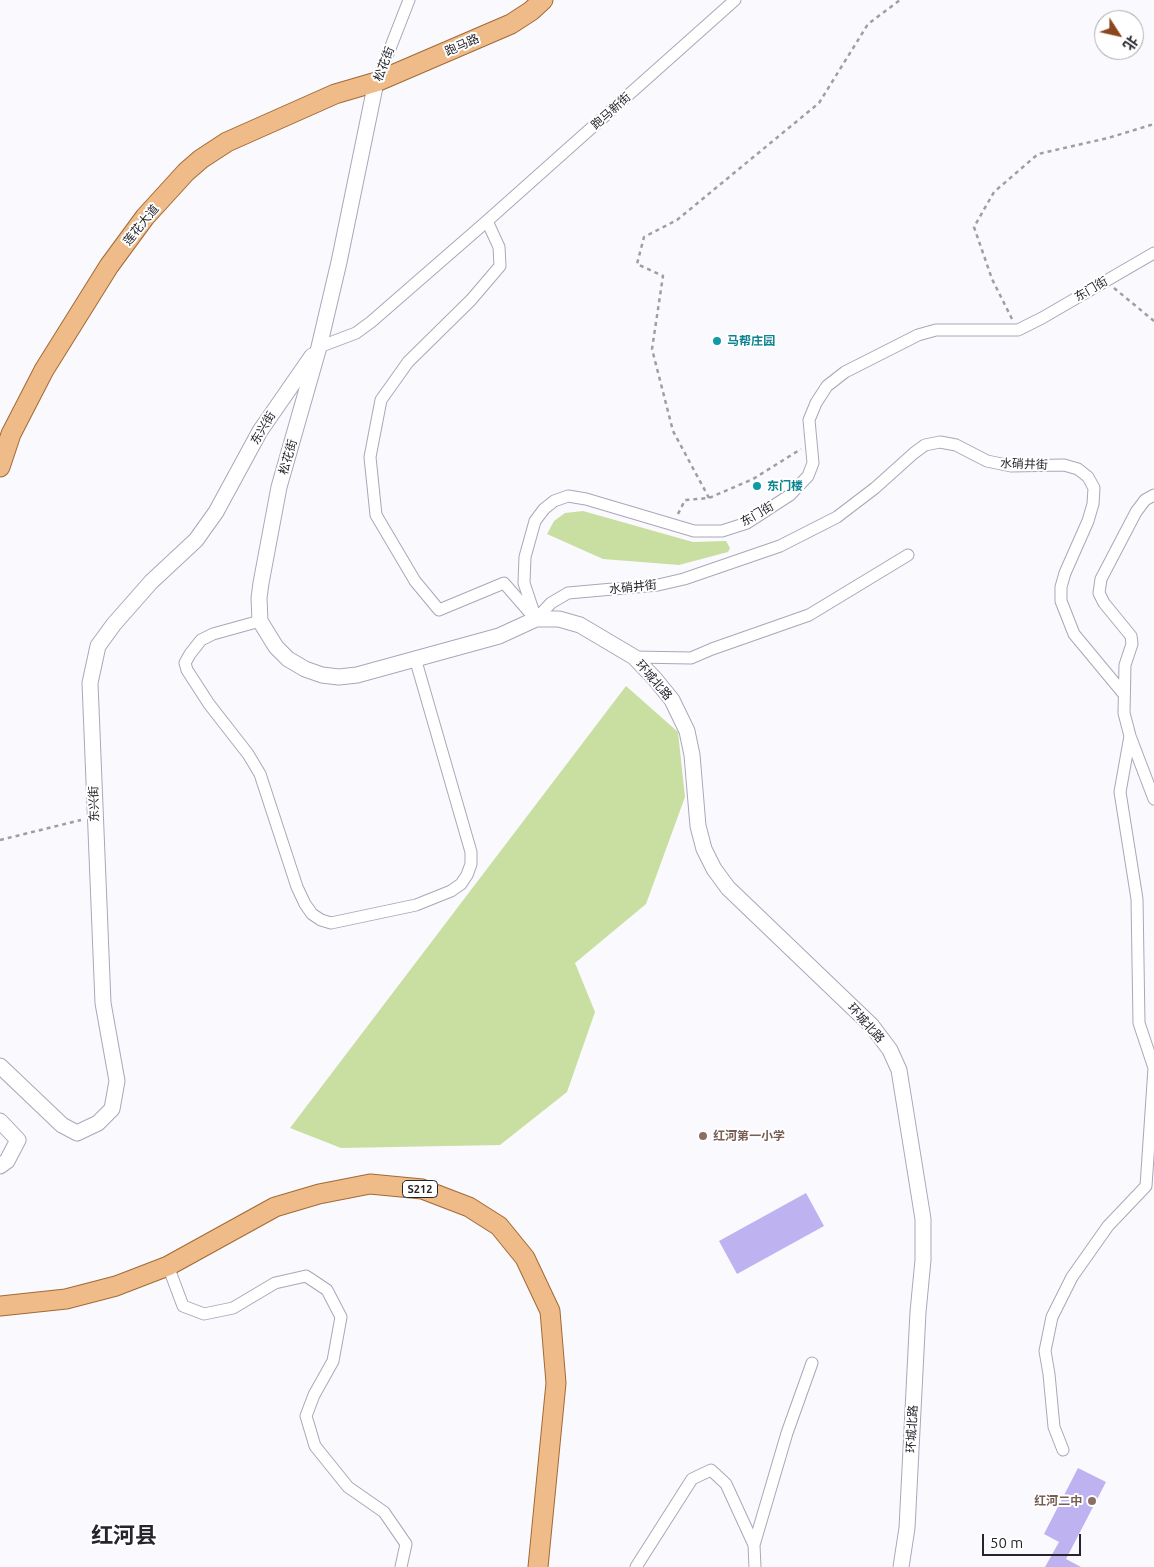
<!DOCTYPE html>
<html>
<head>
<meta charset="utf-8">
<style>
  body { margin:0 }
  #map { position:relative; width:1154px; height:1567px; overflow:hidden; background:#faf9fd; font-family:Ubuntu,"Noto Sans SC",sans-serif }
  canvas { display:block }
  .north { position:absolute; left:1094px; top:10px; width:50px; height:50px; box-sizing:border-box; background:#fff; border:1px solid #a8a8ab; border-radius:50%; rotate:125deg; font-size:14px; font-weight:700; line-height:20px; text-align:center; color:#26252c }
  .north::after { content:''; display:block; margin:auto; width:18px; height:22px; background:#8c461e; clip-path:polygon(50% 0,100% 100%,50% 72%,0 100%) }
  .scale { position:absolute; left:982px; top:1534px; width:99px; height:22px; box-sizing:border-box; border:2px solid #26252c; border-top:0; padding-left:6px; font-size:15px; line-height:18px; white-space:nowrap; color:#26252c; -webkit-text-stroke:4px #fff; paint-order:stroke }
</style>
</head>
<body>
<div id="map">
<canvas width="1154" height="1567"></canvas>
<div class="north">北</div>
<div class="scale">50 m</div>
</div>
<script>
const ctx = document.querySelector('canvas').getContext('2d');
ctx.lineJoin = 'round';
function fillPath(path, color) { ctx.fillStyle = color; ctx.fill(path, 'evenodd'); }
const shape = rows => new Path2D(rows.map(r => 'M' + r).join(''));
function stroke(path, color, width, dash) { ctx.strokeStyle = color; ctx.lineWidth = width; ctx.lineCap = dash ? 'butt' : 'round'; ctx.setLineDash(dash || []); ctx.stroke(path); }
function write(font, color, halo, rows, align = 'center') {
  ctx.font = font + ' Ubuntu,"Noto Sans SC",sans-serif'; ctx.lineWidth = 4; ctx.setLineDash([]); ctx.textBaseline = 'middle'; ctx.strokeStyle = halo; ctx.fillStyle = color; for (const [text, x, y, turn = 0] of rows) {
    ctx.save(); ctx.translate(x, y); ctx.rotate((+turn || 0) * Math.PI / 180); ctx.textAlign = isNaN(turn) ? turn : align; if (halo) ctx.strokeText(text, 0, 0); ctx.fillText(text, 0, 0); ctx.restore();
  }
}
const green = shape([
  [583,511,693,542,726,541,730,548,728,552,679,565,603,559,547,534,554,521,565,513],
  [626,686,678,732,685,797,646,904,575,963,595,1012,567,1092,500,1145,341,1148,290,1128]
]);
const building = shape([
  [806,1193,824,1226,737,1274,719,1241],
  [1078,1468,1106,1482,1066,1559,1081,1567,1045,1567,1059,1542,1044,1534]
]);
const path = shape([
  [1114,288,1154,321],
  [1012,319,992,279,974,227,994,192,1038,154,1108,138,1154,124],
  [709,498,673,431,652,349,663,276,637,264,644,237,677,220,819,103,868,24,900,0],
  [678,514,685,500,709,498,753,479,801,449],
  [0,840,81,820]
]);
const minor = shape([
  [377,82,409,0],
  [487,221,499,247,500,266,471,300,408,362,381,400,370,457,376,515,415,581,439,610,504,583,531,614],
  [319,347,356,333,371,322,487,221,735,0],
  [1154,495,1145,500,1136,512,1101,579,1099,593,1104,603,1131,636,1132,644,1125,665,1124,713,1130,736,1154,799],
  [536,619,524,583,525,557,535,521,544,509,554,501,568,496,586,499,694,531,722,531,747,523,790,495,808,476,813,463,809,420,816,403,827,386,845,372,918,335,936,330,1018,330,1042,318,1154,253],
  [536,619,551,603,568,593,658,585,684,579,780,546,837,517,875,488,914,453,925,445,940,442,956,445,987,461,1011,466,1064,465,1078,469,1088,477,1094,488,1093,504,1088,521,1065,573,1061,587,1061,601,1074,634,1123,693],
  [260,621,213,634,201,640,190,654,185,663,187,670,209,704,248,754,260,774,297,887,305,904,312,914,321,920,331,923,416,905,451,891,461,884,467,875,471,864,471,852,415,658],
  [634,657,691,658,712,649,809,615,908,555],
  [168,1266,183,1306,204,1314,233,1308,275,1283,306,1276,327,1290,341,1317,333,1361,314,1395,306,1416,315,1446,348,1487,384,1512,406,1544,401,1567],
  [1063,1450,1054,1427,1049,1374,1045,1351,1052,1317,1072,1277,1108,1226,1146,1186,1154,1068,1139,1023,1137,899,1120,792,1130,736],
  [754,1545,787,1433,812,1363],
  [636,1567,692,1479,711,1470,726,1484,754,1545,755,1567]
]);
const tertiary = shape([
  [376,82,339,262,319,347,279,487,261,583,259,598,260,621,276,647,288,659,305,669,322,675,339,677,357,675,499,636,536,619,559,619,580,625,634,657,655,679,672,700,687,731,692,755,698,826,704,849,714,869,728,888,872,1026,890,1050,899,1070,923,1219,923,1260,918,1312,907,1528,901,1567],
  [0,1066,62,1125,77,1133,98,1123,112,1109,117,1081,103,1003,90,683,98,646,114,624,151,582,196,540,216,512,260,431,312,356],
  [0,1121,18,1140,7,1161,0,1166]
]);
const primary = shape([
  [0,467,11,434,44,370,109,266,145,217,186,172,201,159,227,142,335,94,376,82,511,24,531,11,543,0],
  [0,1306,66,1299,116,1286,168,1266,275,1207,319,1194,370,1184,422,1189,469,1207,499,1226,525,1258,550,1311,556,1383,538,1567]
]);
const markers = [
  [717,341,5,"#0f9aa8"],
  [757,486,5,"#0f9aa8"],
  [703,1136,5,"#8d6e63"],
  [1092,1501,5,"#8d6e63"]
];
const shields = [
  [420,1189,35]
];
const shieldNames = [
  ["S212",420,1189]
];
const streetNames = [
  ["跑马路",462,45,-24],
  ["松花街",384,64,-69],
  ["跑马新街",611,111,-42],
  ["莲花大道",141,225,-51],
  ["东门街",1091,289,-30],
  ["东兴街",263,428,-59],
  ["松花街",288,457,-74],
  ["水硝井街",1024,464,2],
  ["东门街",757,514,-30],
  ["水硝井街",633,587,-6],
  ["环城北路",654,680,49],
  ["东兴街",94,804,-92],
  ["环城北路",866,1023,48],
  ["环城北路",912,1429,-87]
];
const cultureNames = [
  ["马帮庄园",727,341],
  ["东门楼",767,486]
];
const educationNames = [
  ["红河第一小学",713,1136],
  ["红河二中",1082,1501,"right"]
];
const townNames = [
  ["红河县",124,1536]
];
fillPath(green, '#c9dfa1');
fillPath(building, '#beb3f0');
stroke(minor, '#aaa7b9', 13);
stroke(tertiary, '#aaa7b9', 17);
stroke(primary, '#a26934', 21);
stroke(path, '#9f9ea4', 2.5, [4, 4]);
stroke(minor, '#fff', 11);
stroke(tertiary, '#fff', 15);
stroke(primary, '#efbb88', 19);
for (const [x, y, r, color] of markers) { const dot = new Path2D(); dot.arc(x, y, r, 0, 2 * Math.PI); ctx.fillStyle = color; ctx.fill(dot); stroke(dot, '#fff', 2); }
for (const [x, y, w] of shields) { const box = new Path2D(); box.roundRect(x - w / 2, y - 8.5, w, 17, 4); ctx.fillStyle = '#fff'; ctx.fill(box); stroke(box, '#26252c', 1); }
write('bold 11px', '#26252c', null, shieldNames);
write('12px', '#26252c', '#fff', streetNames);
write('bold 12px', '#0d838f', '#fff', cultureNames, 'left');
write('bold 12px', '#785e54', '#fff', educationNames, 'left');
write('bold 22px', '#26252c', '#fff', townNames);
</script>
</body>
</html>
